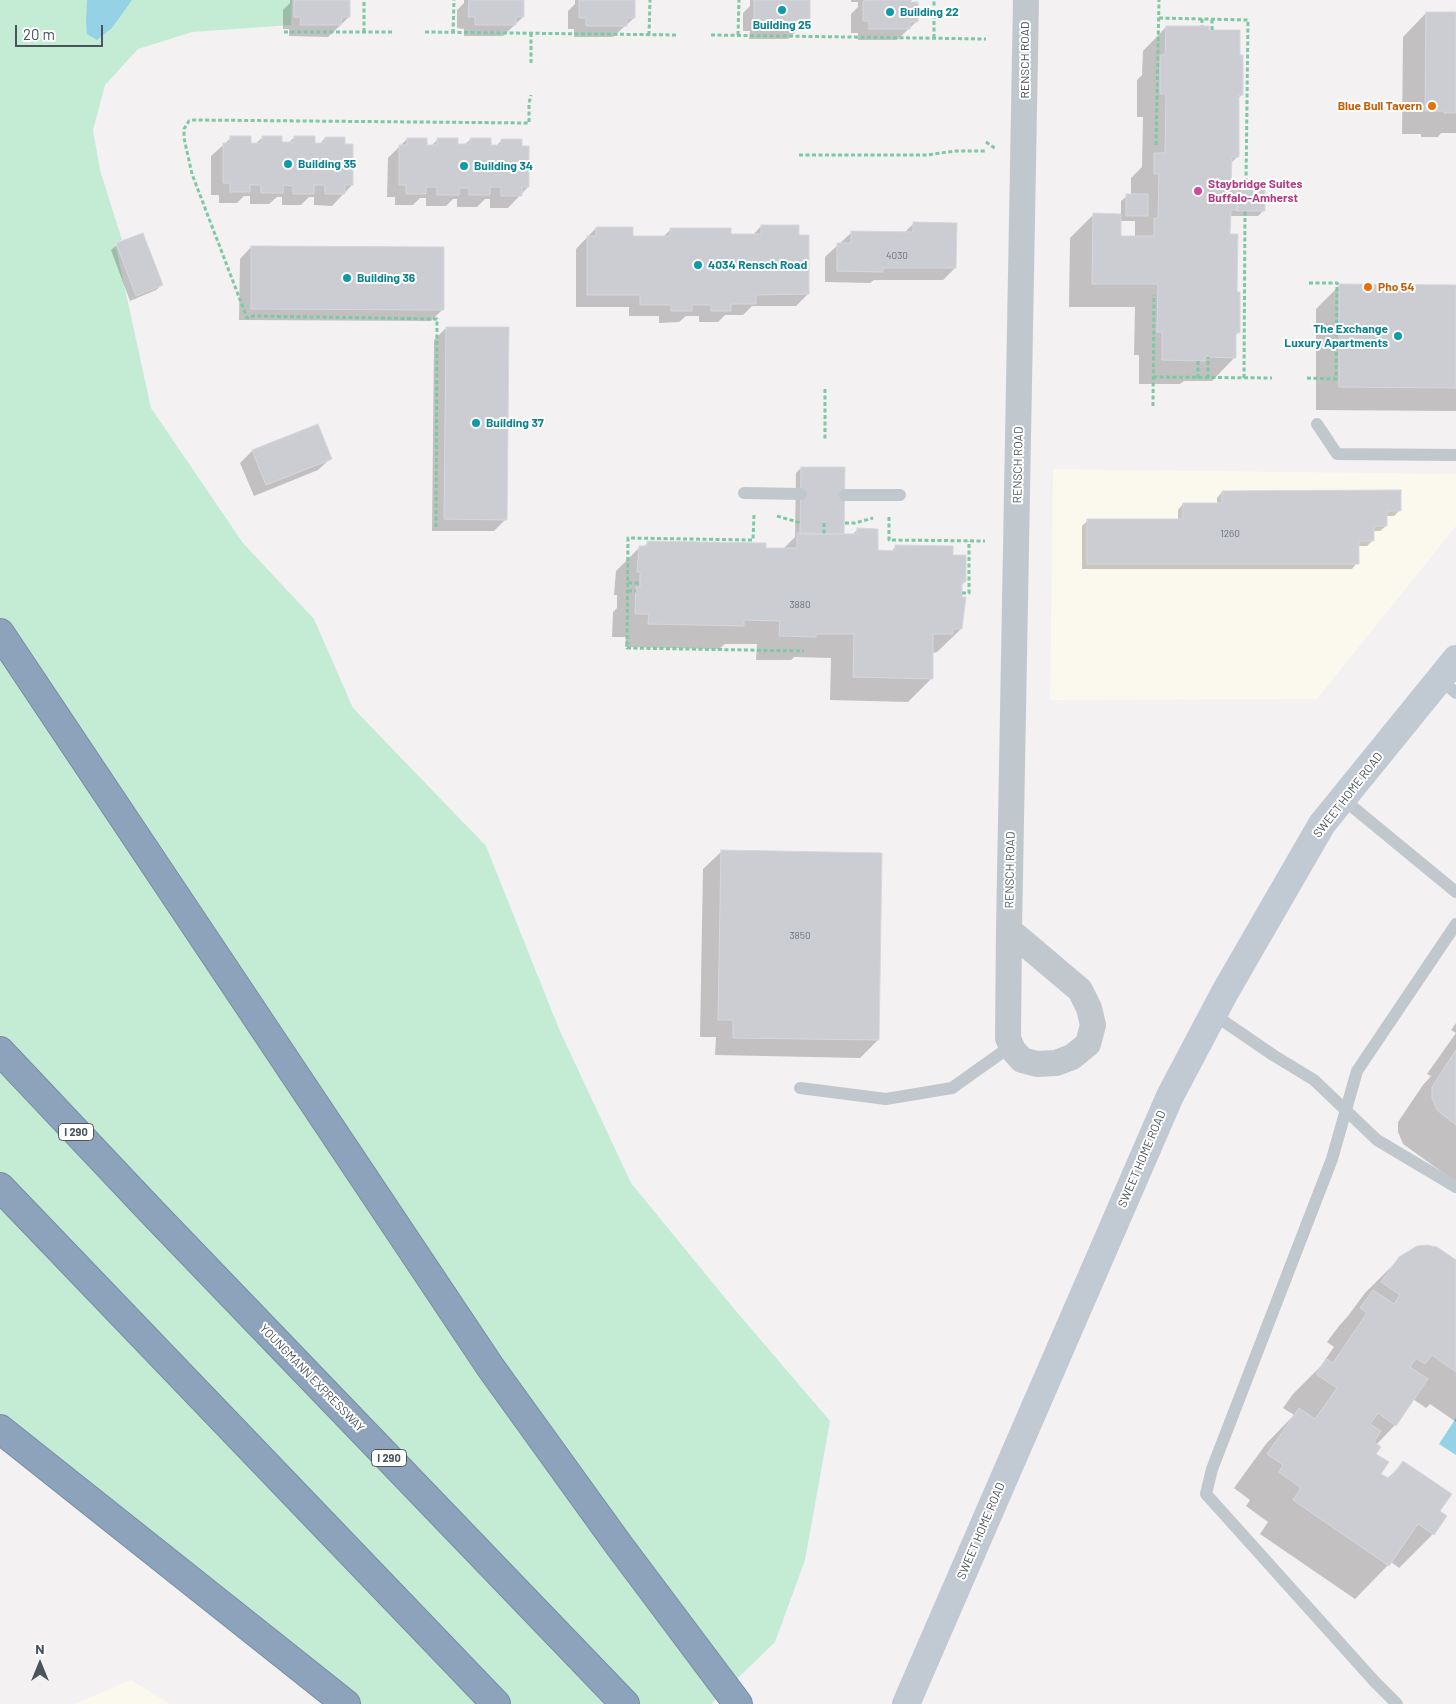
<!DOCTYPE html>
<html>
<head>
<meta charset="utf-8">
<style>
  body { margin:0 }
  #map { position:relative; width:1456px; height:1704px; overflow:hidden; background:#f3f1f1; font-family:Barlow,sans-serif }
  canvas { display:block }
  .north { position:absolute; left:15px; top:1639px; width:50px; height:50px; -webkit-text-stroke:4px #fff; paint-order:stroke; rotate:0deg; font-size:14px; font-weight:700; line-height:20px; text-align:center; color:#4a545d }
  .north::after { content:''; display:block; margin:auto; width:18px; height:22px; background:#4a545d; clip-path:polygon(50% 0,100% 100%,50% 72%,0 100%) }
  .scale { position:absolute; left:15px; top:25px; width:88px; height:22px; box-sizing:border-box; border:2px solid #4a545d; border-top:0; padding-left:6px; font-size:15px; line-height:18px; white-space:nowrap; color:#4a545d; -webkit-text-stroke:4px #fff; paint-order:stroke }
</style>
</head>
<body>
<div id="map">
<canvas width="1456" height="1704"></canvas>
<div class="north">N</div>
<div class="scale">20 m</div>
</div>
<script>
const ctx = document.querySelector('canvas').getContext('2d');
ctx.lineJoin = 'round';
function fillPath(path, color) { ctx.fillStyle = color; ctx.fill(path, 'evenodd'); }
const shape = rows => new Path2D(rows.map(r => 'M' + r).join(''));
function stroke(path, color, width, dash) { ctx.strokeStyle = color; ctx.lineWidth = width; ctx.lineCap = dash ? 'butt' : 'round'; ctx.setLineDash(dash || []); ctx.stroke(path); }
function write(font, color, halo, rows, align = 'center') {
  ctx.font = font + ' Barlow,sans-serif'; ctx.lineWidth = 4; ctx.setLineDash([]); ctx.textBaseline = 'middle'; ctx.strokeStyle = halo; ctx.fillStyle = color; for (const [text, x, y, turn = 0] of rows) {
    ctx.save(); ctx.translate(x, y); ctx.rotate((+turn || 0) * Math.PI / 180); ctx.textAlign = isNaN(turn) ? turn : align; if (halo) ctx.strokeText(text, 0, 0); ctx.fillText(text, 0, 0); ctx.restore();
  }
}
const commercial = shape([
  [1053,469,1456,474,1456,526,1317,699,1050,700],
  [131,1680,170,1704,74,1704]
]);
const green = shape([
  [0,0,292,0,291,25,192,32,138,49,105,85,93,130,100,170,122,240,115,243,151,408,243,543,314,619,353,708,486,846,559,1029,631,1183,730,1304,830,1421,805,1560,775,1642,711,1704,346,1704,0,1429]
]);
const water = shape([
  [87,0,132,0,112,28,97,40,87,34,86,22],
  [1456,1418,1456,1455,1439,1444]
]);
const shadow = shape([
  [290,0,349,0,349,17,328,37,289,36,289,29,283,29,283,10,290,3],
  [464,0,523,0,523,17,503,36,464,36,464,29,457,28,457,10,464,3],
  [575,0,634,0,634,18,613,37,574,37,574,29,568,29,568,11,575,4],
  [743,0,802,0,809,19,788,39,749,39,750,31,743,31,743,13,750,6,750,0],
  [851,0,910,0,917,21,897,40,858,40,858,33,851,33,851,14,858,7,858,2,851,2],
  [1426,13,1456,14,1456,133,1441,133,1438,137,1421,137,1421,134,1402,134,1403,37],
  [1166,27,1208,31,1242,95,1238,98,1237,157,1230,164,1230,186,1237,185,1264,210,1258,216,1229,216,1229,236,1239,332,1235,336,1235,357,1212,381,1184,381,1180,384,1139,384,1139,355,1134,355,1135,307,1069,307,1070,238,1093,215,1121,215,1121,201,1127,196,1131,196,1131,178,1142,167,1143,117,1137,117,1137,80,1142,75,1143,51],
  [1120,221,1135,221,1135,237,1119,237],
  [295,137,314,144,320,144,325,138,352,185,332,206,314,205,314,197,309,197,301,205,282,205,282,197,277,197,269,204,250,204,250,196,244,196,237,203,219,203,219,195,211,195,211,156,231,138,250,144,255,144,262,138,281,143,288,143],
  [407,139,426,146,431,146,438,139,457,145,464,145,471,139,490,146,496,146,502,140,528,187,508,208,490,208,490,199,485,199,477,207,457,207,457,199,453,199,446,206,426,206,426,198,420,198,413,205,395,205,395,197,387,197,388,158],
  [914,223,955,268,943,280,874,280,870,283,825,282,825,257,851,233,904,233],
  [761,226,808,294,796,306,752,306,743,315,725,315,718,322,699,322,699,316,686,316,679,322,659,323,659,316,629,316,629,307,576,307,576,249,596,228,632,237,663,237,670,230,730,236,752,236],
  [117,245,162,285,156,290,130,301,111,250],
  [251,247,443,309,431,321,239,320,240,259],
  [1340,285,1456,286,1456,411,1316,410,1316,309],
  [446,328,506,519,494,531,432,531,434,340],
  [252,451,330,459,318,470,254,496,240,463],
  [801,468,843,535,852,535,858,529,876,551,891,552,896,546,952,557,965,582,961,585,961,629,937,652,932,653,932,678,908,702,830,700,831,658,794,657,791,660,756,660,757,644,725,644,719,649,625,647,626,637,612,637,613,612,617,608,617,595,614,595,616,571,640,547,643,547,648,543,783,549,795,537,796,473],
  [1222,492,1400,510,1394,516,1386,516,1386,526,1380,531,1372,531,1372,541,1367,546,1357,546,1357,563,1352,569,1082,569,1082,526,1088,520,1178,520,1178,510,1183,504,1217,504,1217,498],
  [721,852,878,1040,860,1058,715,1055,716,1037,700,1037,703,869],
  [1456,1023,1456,1033,1451,1030],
  [1456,1033,1456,1182,1403,1144,1398,1132,1398,1122,1423,1085,1431,1076,1427,1074],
  [1400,1258,1456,1261,1456,1422,1430,1404,1426,1408,1413,1399,1395,1425,1376,1445,1375,1455,1380,1474,1387,1479,1403,1463,1438,1511,1433,1534,1399,1568,1391,1562,1355,1599,1260,1534,1268,1522,1246,1506,1250,1500,1234,1488,1266,1444,1294,1415,1283,1408,1293,1394,1320,1367,1334,1347,1327,1342,1339,1326,1348,1316,1365,1293]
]);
const building = shape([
  [294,0,350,0,350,17,342,17,341,25,300,25,301,17,294,17,294,0],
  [469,0,524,0,524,17,516,17,516,25,475,25,475,17,468,17,469,0],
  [579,0,635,0,635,18,627,18,627,26,586,26,586,18,579,18,579,0],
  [754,0,810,0,810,20,801,20,801,28,760,27,761,20,754,20,754,0],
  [870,0,911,0,911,2,918,2,918,22,910,22,910,29,869,29,869,21,863,21,863,1,870,0],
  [1426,12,1456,12,1456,113,1444,113,1444,111,1425,111,1426,12],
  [1166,26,1209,26,1209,30,1240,30,1240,55,1243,55,1243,95,1239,95,1239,157,1232,157,1231,185,1237,185,1237,210,1231,210,1230,234,1238,234,1237,292,1240,292,1240,333,1236,332,1236,358,1205,357,1205,361,1162,360,1162,332,1157,332,1158,284,1092,284,1093,213,1121,214,1121,236,1154,236,1154,218,1158,218,1159,174,1154,174,1154,153,1165,153,1166,94,1160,94,1160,55,1165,55,1166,26],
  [230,136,251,136,251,143,262,143,262,136,282,136,282,142,294,142,294,136,315,136,315,143,325,143,325,137,345,137,345,144,353,144,353,185,345,185,345,194,325,194,325,185,314,185,314,194,293,194,293,186,283,185,283,193,261,193,261,185,250,185,250,192,230,192,230,183,223,183,223,143,230,143,230,136],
  [407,138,427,138,427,145,437,145,437,138,458,138,458,144,470,144,470,138,491,138,491,145,501,145,501,139,522,139,522,146,529,146,529,187,522,187,522,196,501,196,501,187,490,187,490,195,469,195,469,188,459,188,459,195,437,195,437,187,426,187,426,194,406,194,406,185,399,185,399,145,407,145,407,138],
  [1237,183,1265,183,1265,211,1237,211,1237,183],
  [1126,194,1148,194,1148,216,1126,216,1126,194],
  [913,222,957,223,956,268,883,268,883,272,837,271,837,243,851,243,851,231,913,232,913,222],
  [761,225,799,225,799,235,809,235,809,294,756,295,756,304,731,304,731,311,711,311,711,305,692,305,692,311,671,311,671,305,640,305,640,295,587,295,587,236,596,236,596,227,633,227,633,236,670,236,670,228,731,228,731,234,761,234,761,225],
  [143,233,163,285,136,296,116,243,143,233],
  [251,246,444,247,444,310,251,309,251,246],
  [1339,284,1456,285,1456,388,1339,387,1339,284],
  [446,327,509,327,507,520,444,519,446,327],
  [318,424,332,459,266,485,252,450,318,424],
  [801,467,845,467,844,534,800,534,801,467],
  [1401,490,1401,511,1387,511,1387,526,1374,526,1374,541,1359,541,1359,564,1087,564,1087,519,1183,519,1183,503,1222,503,1222,491,1401,490],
  [857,528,878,529,878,550,895,551,895,545,953,546,953,555,966,555,966,582,962,582,962,597,966,597,962,629,953,629,953,634,933,634,933,679,853,677,854,634,816,634,816,637,779,636,780,621,744,620,744,626,648,624,649,614,635,614,636,587,640,587,640,572,637,572,639,546,647,546,647,541,766,543,766,548,797,548,797,533,857,534,857,528],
  [721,850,882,853,879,1040,733,1038,733,1020,718,1020,721,850],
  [1456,1050,1456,1125,1437,1110,1432,1098,1432,1087,1456,1050],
  [1427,1245,1437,1247,1456,1260,1456,1372,1432,1355,1425,1364,1416,1358,1410,1367,1428,1379,1396,1426,1378,1413,1370,1424,1381,1431,1374,1442,1381,1447,1376,1454,1389,1462,1381,1474,1390,1479,1403,1461,1452,1494,1440,1511,1447,1516,1434,1535,1418,1524,1389,1566,1293,1500,1301,1488,1279,1472,1283,1465,1267,1454,1299,1408,1315,1419,1337,1388,1316,1374,1327,1359,1333,1363,1367,1313,1360,1308,1373,1290,1394,1304,1400,1295,1381,1282,1399,1257,1417,1246,1427,1245]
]);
const path = shape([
  [1159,18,1248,20,1246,183],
  [1202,19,1202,26],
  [1212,30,1212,19],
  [284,32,392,32],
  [364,32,364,0],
  [425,32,678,35],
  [453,33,454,0],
  [531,33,531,63],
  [649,35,650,0],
  [711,35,986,39],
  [738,35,739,0],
  [934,38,934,0],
  [986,142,996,149],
  [1156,145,1159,0],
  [799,155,927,155,955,151,986,151],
  [1265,196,1274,196],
  [1309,283,1337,283,1339,286],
  [1198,361,1198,378],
  [1153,377,1272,378],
  [1208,378,1208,357],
  [1244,378,1245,211],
  [1307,378,1336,379,1337,283],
  [825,389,825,439],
  [1153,406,1154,295],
  [754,515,753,540,628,538,627,648,804,651],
  [777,516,801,523],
  [889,517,889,540,985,541],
  [824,523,824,534],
  [845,523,855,523,873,518],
  [436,527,437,319,254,316,247,318,192,174,184,138,184,129,189,121,194,120,529,123,529,103,531,95],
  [628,583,640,583],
  [628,591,636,591],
  [962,593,969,593,969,541]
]);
const service = shape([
  [1317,424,1337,454,1456,455],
  [744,493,801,494],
  [845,495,900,495],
  [1440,679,1456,693],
  [1343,799,1456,892],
  [1213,1014,1273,1055,1314,1080,1377,1140,1456,1187],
  [800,1088,886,1099,952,1088,1011,1046],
  [1397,1704,1375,1682,1206,1494,1212,1469,1332,1159,1357,1071,1456,924]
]);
const minor = shape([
  [1009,930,1080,990,1089,1008,1093,1025,1088,1044,1072,1057,1056,1063,1037,1064,1022,1060,1013,1050,1008,1038,1009,930,1026,0]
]);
const secondary = shape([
  [906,1704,1170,1096,1225,992,1322,824,1456,659]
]);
const motorway = shape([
  [0,633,491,1368,618,1544,738,1704],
  [0,1051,152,1212,625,1704],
  [0,1187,496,1704],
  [0,1429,346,1704]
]);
const markers = [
  [782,10,5,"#0f9aa8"],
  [890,12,5,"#0f9aa8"],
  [1432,106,5,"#e8710a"],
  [288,164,5,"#0f9aa8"],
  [464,166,5,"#0f9aa8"],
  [1198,191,5,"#d1479c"],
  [698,265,5,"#0f9aa8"],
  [347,278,5,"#0f9aa8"],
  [1368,287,5,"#e8710a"],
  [1398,336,5,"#0f9aa8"],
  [476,423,5,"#0f9aa8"]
];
const numberNames = [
  ["4030",897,256],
  ["1260",1230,534],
  ["3880",800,605],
  ["3850",800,936]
];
const shields = [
  [76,1132,35],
  [389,1458,35]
];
const shieldNames = [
  ["I 290",76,1132],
  ["I 290",389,1458]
];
const cultureNames = [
  ["Building 22",900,12],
  ["Building 25",782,25,"center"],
  ["Building 35",298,164],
  ["Building 34",474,166],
  ["4034 Rensch Road",708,265],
  ["Building 36",357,278],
  ["The Exchange",1388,329,"right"],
  ["Luxury Apartments",1388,343,"right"],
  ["Building 37",486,423]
];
const streetNames = [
  ["RENSCH ROAD",1025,60,-90],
  ["RENSCH ROAD",1018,465,-89],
  ["SWEET HOME ROAD",1348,795,-52],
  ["RENSCH ROAD",1010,870,-89],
  ["SWEET HOME ROAD",1142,1159,-67],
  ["YOUNGMANN EXPRESSWAY",312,1378,46],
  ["SWEET HOME ROAD",981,1531,-67]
];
const foodNames = [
  ["Blue Bull Tavern",1422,106],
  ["Pho 54",1378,287,"left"]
];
const hotelNames = [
  ["Staybridge Suites",1208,184],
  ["Buffalo-Amherst",1208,198]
];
fillPath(commercial, '#fbf8ed');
fillPath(green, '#c4ecd5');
fillPath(water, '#95d2e5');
fillPath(shadow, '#0003');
fillPath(building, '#cbcdd3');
stroke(building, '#d6d7dc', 1);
stroke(motorway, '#798da7', 30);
stroke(path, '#7fc8a6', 3, [4, 2.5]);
stroke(service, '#c0c8ce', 12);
stroke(minor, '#c0c8ce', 26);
stroke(secondary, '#c1c9d3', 28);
stroke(motorway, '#8da2bb', 28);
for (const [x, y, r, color] of markers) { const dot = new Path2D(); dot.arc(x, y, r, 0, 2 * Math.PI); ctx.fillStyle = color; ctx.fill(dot); stroke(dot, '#fff', 2); }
write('10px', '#6a727a', null, numberNames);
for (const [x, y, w] of shields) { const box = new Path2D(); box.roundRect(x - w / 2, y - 8.5, w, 17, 4); ctx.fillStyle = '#fff'; ctx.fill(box); stroke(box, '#4a545d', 1); }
write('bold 11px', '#4a545d', null, shieldNames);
write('bold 12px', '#0d838f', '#fff', cultureNames, 'left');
write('12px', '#4a545d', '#fff', streetNames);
write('bold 12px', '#c56008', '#fff', foodNames, 'right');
write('bold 12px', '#b23c85', '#fff', hotelNames, 'left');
</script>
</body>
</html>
